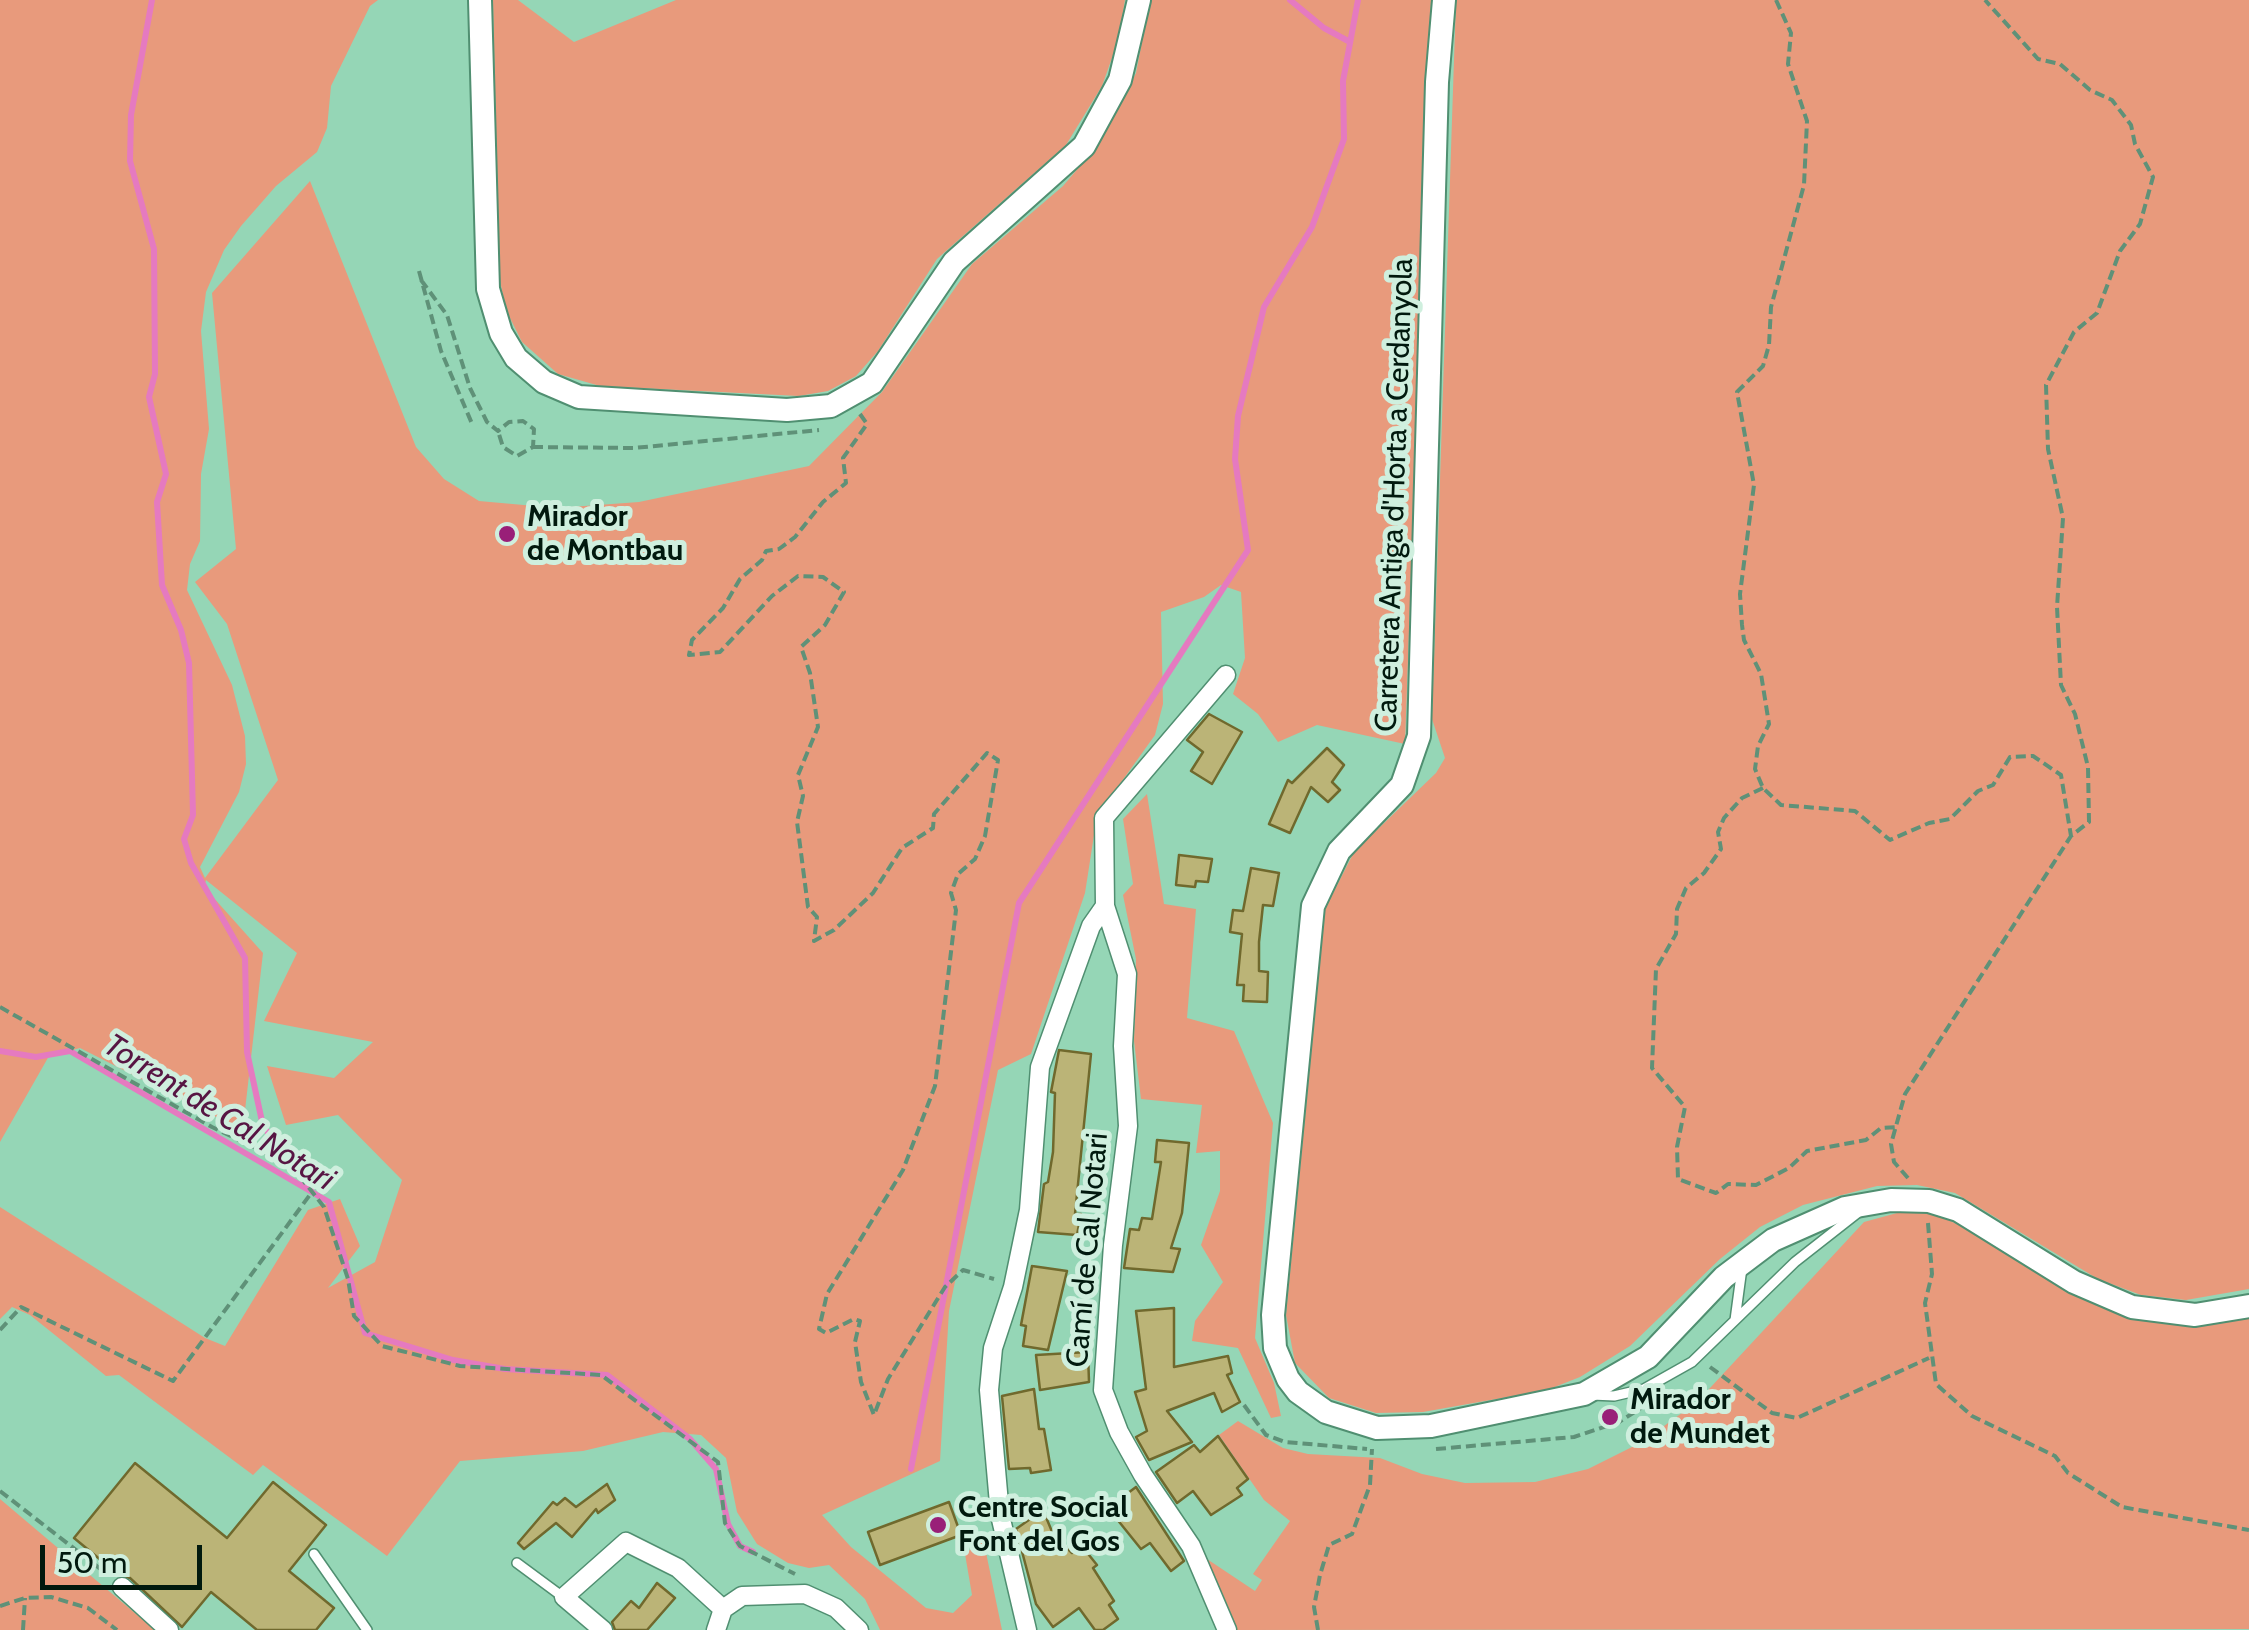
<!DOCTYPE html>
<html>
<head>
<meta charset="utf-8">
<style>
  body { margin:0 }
  #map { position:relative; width:2249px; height:1630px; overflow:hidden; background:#95d6b6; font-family:Cabin,sans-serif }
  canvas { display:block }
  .scale { position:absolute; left:40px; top:1545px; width:162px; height:45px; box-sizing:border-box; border:5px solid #01190e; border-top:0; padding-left:12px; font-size:30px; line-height:35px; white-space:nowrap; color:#01190e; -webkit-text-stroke:8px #cfefde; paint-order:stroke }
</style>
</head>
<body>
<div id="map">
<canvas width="2249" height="1630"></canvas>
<div class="scale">50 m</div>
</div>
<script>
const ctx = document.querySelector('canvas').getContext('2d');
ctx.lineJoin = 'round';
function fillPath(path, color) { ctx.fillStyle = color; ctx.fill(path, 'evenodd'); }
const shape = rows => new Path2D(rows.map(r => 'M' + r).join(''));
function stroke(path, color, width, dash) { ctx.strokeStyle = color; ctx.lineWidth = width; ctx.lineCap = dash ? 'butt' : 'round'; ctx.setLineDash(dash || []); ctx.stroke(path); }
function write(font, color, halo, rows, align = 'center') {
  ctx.font = font + ' Cabin,sans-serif'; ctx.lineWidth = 10; ctx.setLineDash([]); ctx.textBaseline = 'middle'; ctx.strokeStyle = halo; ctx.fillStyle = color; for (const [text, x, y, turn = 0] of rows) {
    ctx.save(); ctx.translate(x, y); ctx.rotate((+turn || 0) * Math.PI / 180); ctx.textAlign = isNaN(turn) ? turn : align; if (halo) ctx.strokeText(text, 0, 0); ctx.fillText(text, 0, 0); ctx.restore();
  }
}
const green = shape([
  [0,0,378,0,370,6,331,86,327,128,317,152,276,186,241,226,224,250,206,292,201,331,209,429,201,474,200,541,190,564,187,590,232,685,245,736,246,764,239,792,200,867,205,878,278,780,227,624,195,582,236,549,212,293,310,181,416,447,444,479,479,501,557,508,639,502,809,466,882,392,972,264,1063,186,1098,145,1136,73,1150,0,1431,0,1405,744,1317,725,1278,742,1258,714,1233,694,1245,658,1241,592,1221,585,1204,597,1161,612,1163,704,1155,735,1097,816,1085,893,1031,1054,998,1070,949,1311,940,1461,822,1515,851,1547,926,1608,953,1613,972,1595,965,1554,983,1538,1002,1630,880,1630,865,1599,829,1565,809,1568,788,1563,757,1544,737,1512,726,1458,701,1435,663,1432,583,1451,460,1461,387,1556,263,1465,253,1475,119,1375,106,1376,30,1315,12,1307,0,1319,0,1207,205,1338,225,1346,308,1210,340,1199,360,1246,328,1288,375,1262,402,1180,338,1115,286,1125,267,1066,334,1078,373,1042,264,1021,297,953,206,880,204,887,263,953,244,1119,234,1126,80,1048,49,1056,0,1142],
  [493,0,518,0,574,42,676,0,1125,0,1118,41,1102,86,1066,145,937,259,878,351,856,376,828,391,799,396,600,386,558,374,522,342,506,310,499,276],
  [1456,0,2249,0,2249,1289,2186,1300,2141,1295,2098,1279,1955,1193,1917,1185,1877,1186,1803,1205,1760,1227,1720,1259,1630,1346,1580,1377,1547,1390,1423,1412,1376,1413,1329,1398,1295,1363,1286,1315,1325,909,1354,852,1436,773,1445,758,1432,719],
  [1147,794,1164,904,1196,909,1187,1018,1234,1031,1273,1123,1255,1338,1274,1383,1281,1416,1271,1418,1238,1348,1192,1341,1195,1321,1223,1282,1201,1245,1220,1191,1220,1151,1196,1153,1202,1105,1141,1099,1134,1041,1136,959,1123,895,1133,884,1123,819],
  [1908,1210,1938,1215,1977,1234,2062,1287,2112,1312,2178,1325,2249,1316,2249,1629,1234,1630,1201,1555,1255,1591,1262,1580,1253,1574,1290,1521,1264,1500,1219,1435,1238,1421,1283,1448,1308,1454,1380,1458,1422,1474,1465,1483,1535,1482,1588,1469,1642,1442,1697,1402,1864,1222],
  [0,1499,155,1630,0,1630]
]);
const stream = shape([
  [152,0,131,115,130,161,154,249,155,374,149,397,166,474,157,502,162,585,181,630,189,663,193,815,184,839,191,863,245,958,247,1052,263,1126,312,1192],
  [1290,0,1324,28,1350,42],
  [0,1051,36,1057,70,1051,329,1202,365,1333,453,1360,505,1369,607,1375,690,1439,716,1469,728,1524,740,1546,753,1552],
  [911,1469,1019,903,1248,550,1235,459,1238,416,1264,307,1312,227,1344,139,1343,81,1358,0]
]);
const building = shape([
  [1209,714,1242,732,1212,784,1191,771,1203,752,1187,740,1209,714],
  [1327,748,1344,765,1332,782,1340,790,1328,802,1311,787,1290,833,1269,824,1288,780,1292,783,1327,748],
  [1179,855,1212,859,1208,882,1196,881,1195,887,1176,885,1179,855],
  [1251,868,1279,873,1273,906,1263,905,1259,942,1259,971,1268,972,1267,1002,1243,1001,1244,985,1237,985,1242,934,1230,932,1233,910,1243,911,1251,868],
  [1059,1050,1091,1054,1075,1214,1081,1214,1077,1235,1038,1232,1044,1184,1048,1182,1053,1152,1055,1093,1051,1092,1059,1050],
  [1157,1140,1189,1143,1182,1213,1171,1248,1180,1249,1173,1272,1124,1268,1130,1229,1139,1230,1142,1218,1152,1219,1161,1162,1155,1162,1157,1140],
  [1032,1266,1067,1271,1048,1350,1023,1346,1026,1326,1021,1325,1032,1266],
  [1174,1308,1174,1367,1228,1356,1232,1373,1227,1375,1240,1402,1222,1412,1214,1393,1167,1411,1192,1442,1149,1460,1136,1437,1147,1431,1135,1392,1146,1389,1136,1311,1174,1308],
  [1088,1352,1089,1382,1040,1390,1036,1355,1088,1352],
  [1034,1389,1039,1429,1044,1429,1051,1470,1031,1473,1030,1468,1009,1469,1002,1396,1034,1389],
  [1218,1436,1248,1479,1237,1488,1242,1495,1211,1515,1193,1491,1177,1503,1156,1472,1194,1445,1200,1452,1218,1436],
  [135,1463,227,1538,273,1482,326,1525,289,1571,334,1608,316,1630,257,1630,211,1592,182,1627,130,1578,119,1575,74,1538,135,1463],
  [607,1484,615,1500,598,1513,596,1509,572,1537,556,1523,524,1549,518,1543,553,1502,557,1505,565,1498,576,1507,607,1484],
  [1136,1487,1184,1561,1171,1571,1150,1543,1141,1549,1108,1508,1136,1487],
  [949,1502,961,1535,880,1565,868,1532,949,1502],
  [1043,1510,1053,1534,1072,1553,1081,1545,1097,1565,1093,1568,1114,1601,1109,1605,1118,1619,1103,1630,1095,1630,1079,1608,1053,1627,1036,1604,1016,1529,1043,1510],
  [657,1583,675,1598,647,1630,615,1630,612,1622,631,1601,639,1608,657,1583]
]);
const path = shape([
  [1776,0,1791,33,1788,64,1807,121,1804,185,1771,307,1769,345,1763,366,1737,392,1754,485,1740,594,1742,625,1744,640,1761,674,1769,724,1758,746,1755,769,1763,788,1781,805,1855,811,1890,840,1929,823,1950,819,1978,791,1993,785,2010,757,2033,756,2061,775,2071,836],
  [419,271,441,351,473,426],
  [421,280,447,315,470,388,487,422,498,431,509,422,523,421,534,429,533,447,517,456,503,447,498,431],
  [860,414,867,424,843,458,846,483,823,502,795,537,779,549,766,551,762,560,740,579,723,608,692,640,689,655,720,652,772,596,798,576,823,577,844,592,825,625,801,647,810,673,818,727,798,775,803,796,797,822,808,907,817,917,814,941,834,930,873,893,902,848,933,828,934,814,987,753,998,760,985,836,975,859,958,874,951,893,956,910,935,1086,903,1170,827,1294,819,1329,826,1333,854,1319,860,1321,855,1342,861,1382,874,1415,888,1379,945,1287,963,1270,994,1279],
  [533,447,634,448,819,430],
  [1763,788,1742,798,1724,818,1718,832,1721,849,1704,873,1686,888,1677,909,1676,934,1656,969,1652,1068,1685,1107,1677,1147,1678,1179,1716,1193,1728,1184,1756,1185,1789,1168,1807,1151,1866,1140,1881,1128,1897,1127],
  [0,1007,212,1127,291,1165,324,1207,348,1279,354,1316,382,1346,460,1366,601,1375,718,1462,725,1523,740,1546,795,1574],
  [1908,1178,1894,1162,1891,1144,1905,1094,2071,836,2089,822,2088,767,2075,714,2061,685,2057,607,2063,518,2048,449,2046,385,2074,332,2097,313,2120,251,2140,224,2153,177,2135,144,2131,125,2112,100,2090,90,2060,64,2038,59,1985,0],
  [1928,1223,1932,1274,1925,1303,1936,1384,1972,1416,2055,1456,2068,1473,2122,1507,2249,1530],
  [0,1330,21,1307,173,1381,312,1192],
  [1710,1367,1772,1413,1797,1418,1929,1358],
  [1244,1405,1266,1435,1285,1442,1367,1449],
  [1436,1449,1574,1437,1619,1422,1644,1406],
  [0,1491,107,1574],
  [0,1606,25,1598,51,1597,88,1608,117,1630],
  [23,1630,25,1598],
  [1318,1630,1314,1607,1320,1575,1329,1545,1352,1534,1370,1485,1372,1449]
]);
const service = shape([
  [1735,1320,1742,1268],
  [1592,1395,1614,1396,1644,1389,1692,1362,1795,1262,1860,1211],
  [314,1554,367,1630],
  [517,1563,563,1597]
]);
const minor = shape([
  [1105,906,1127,974,1123,1046,1128,1126,1113,1245,1103,1390,1119,1432,1143,1475,1191,1546,1227,1630],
  [122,1587,169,1630],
  [723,1609,742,1596,805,1594,836,1608,859,1630],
  [603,1630,564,1597,626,1542,678,1568,723,1609],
  [716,1630,723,1609],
  [1027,1630,1000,1515,989,1390,993,1348,1013,1287,1029,1210,1040,1067,1091,926,1105,906,1104,818,1226,675]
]);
const tertiary = shape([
  [480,0,488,289,501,333,516,358,544,382,579,397,787,410,831,406,872,383,954,262,1084,146,1120,80,1139,0],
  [1444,0,1437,82,1419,736,1402,785,1339,851,1313,906,1273,1315,1275,1348,1288,1379,1298,1392,1326,1412,1377,1428,1431,1426,1584,1394,1648,1357,1724,1277,1773,1240,1845,1208,1891,1200,1929,1201,1958,1210,2074,1282,2132,1307,2195,1315,2249,1306]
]);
const markers = [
  [507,534,10,"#991f78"],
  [1610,1417,10,"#991f78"],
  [938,1525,10,"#991f78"]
];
const streetNames = [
  ["Carretera Antiga d'Horta a Cerdanyola",1395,495,-88],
  ["Camí de Cal Notari",1088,1250,-85]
];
const poiNames = [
  ["Mirador",527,517],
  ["de Montbau",527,551],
  ["Mirador",1630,1400],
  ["de Mundet",1630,1434],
  ["Centre Social",958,1508],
  ["Font del Gos",958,1542]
];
const waterNames = [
  ["Torrent de Cal Notari",219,1113,32]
];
fillPath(green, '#e89a7c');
stroke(stream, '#e57ac0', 6);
fillPath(building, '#bbb477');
stroke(building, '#70692d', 2.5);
stroke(service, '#508f71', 12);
stroke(minor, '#508f71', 21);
stroke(tertiary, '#508f71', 26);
stroke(path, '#5f9178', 4, [10, 5]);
stroke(service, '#fff', 9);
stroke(minor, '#fff', 18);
stroke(tertiary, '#fff', 22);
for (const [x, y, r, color] of markers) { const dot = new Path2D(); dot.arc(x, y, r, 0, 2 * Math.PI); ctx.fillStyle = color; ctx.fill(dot); stroke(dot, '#cfefde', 4); }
write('30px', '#01190e', '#cfefde', streetNames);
write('bold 30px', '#01190e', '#cfefde', poiNames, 'left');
write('italic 32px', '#571543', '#cfefde', waterNames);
</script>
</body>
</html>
